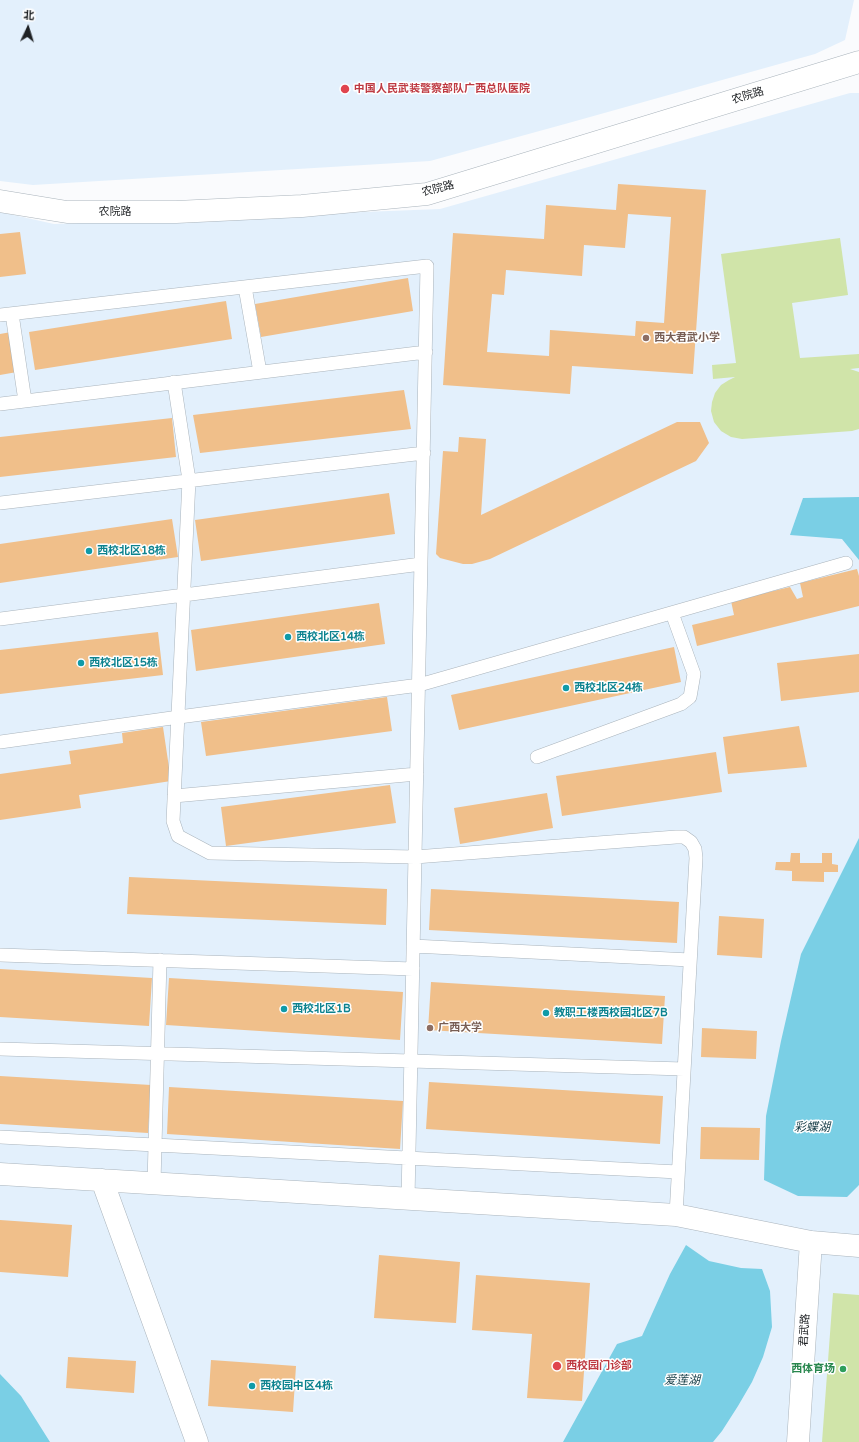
<!DOCTYPE html>
<html>
<head>
<meta charset="utf-8">
<style>
  body { margin:0 }
  #map { position:relative; width:859px; height:1442px; overflow:hidden; background:#fafbfd; font-family:"Varela Round","Noto Sans SC",sans-serif }
  canvas { display:block }
  .north { position:absolute; left:8px; top:8px; width:40px; height:40px; -webkit-text-stroke:3px #fff; paint-order:stroke; rotate:4deg; font-size:11px; font-weight:700; line-height:16px; text-align:center; color:#1e2124 }
  .north::after { content:''; display:block; margin:auto; width:14px; height:18px; background:#1e2124; clip-path:polygon(50% 0,100% 100%,50% 72%,0 100%) }
</style>
</head>
<body>
<div id="map">
<canvas width="859" height="1442"></canvas>
<div class="north">北</div>
</div>
<script>
const ctx = document.querySelector('canvas').getContext('2d');
ctx.lineJoin = 'round';
function fillPath(path, color) { ctx.fillStyle = color; ctx.fill(path, 'evenodd'); }
const shape = rows => new Path2D(rows.map(r => 'M' + r).join(''));
function stroke(path, color, width, dash) { ctx.strokeStyle = color; ctx.lineWidth = width; ctx.lineCap = dash ? 'butt' : 'round'; ctx.setLineDash(dash || []); ctx.stroke(path); }
function write(font, color, halo, rows, align = 'center') {
  ctx.font = font + ' "Varela Round","Noto Sans SC",sans-serif'; ctx.lineWidth = 3; ctx.setLineDash([]); ctx.textBaseline = 'middle'; ctx.strokeStyle = halo; ctx.fillStyle = color; for (const [text, x, y, turn = 0] of rows) {
    ctx.save(); ctx.translate(x, y); ctx.rotate((+turn || 0) * Math.PI / 180); ctx.textAlign = isNaN(turn) ? turn : align; if (halo) ctx.strokeText(text, 0, 0); ctx.fillText(text, 0, 0); ctx.restore();
  }
}
const built = shape([
  [0,0,854,0,845,40,815,54,565,124,430,161,33,185,0,181],
  [850,93,859,93,859,1442,0,1442,0,212,54,224,440,209]
]);
const green = shape([
  [840,238,848,295,792,303,800,358,859,354,859,368,850,369,859,372,859,429,852,431,742,439,731,437,721,431,714,422,711,411,712,402,715,393,721,385,729,380,735,377,713,379,712,365,736,363,721,254],
  [833,1293,859,1295,859,1442,822,1442]
]);
const water = shape([
  [859,497,859,560,842,539,790,535,803,498],
  [859,838,859,1185,847,1197,798,1196,764,1180,766,1116,781,1041,801,954],
  [686,1245,709,1261,741,1268,762,1269,770,1291,772,1327,763,1357,752,1382,738,1406,722,1431,713,1442,563,1442,617,1344,642,1336,670,1274],
  [0,1374,21,1396,50,1442,0,1442]
]);
const building = shape([
  [618,184,706,190,693,374,572,366,570,394,443,385,453,233,544,239,546,205,616,210],
  [628,214,671,217,664,323,636,321,635,336,550,330,549,356,487,352,492,294,504,295,506,270,582,276,584,245,625,248],
  [20,232,26,274,0,277,0,234],
  [408,278,413,311,261,337,255,304],
  [226,301,232,339,35,370,29,332],
  [11,332,17,372,0,375,0,334],
  [404,390,411,429,200,453,193,415],
  [172,418,176,457,0,477,0,437],
  [677,422,700,422,709,443,696,461,490,559,472,564,463,564,440,558,436,554,443,451,458,452,459,437,486,439,481,515],
  [389,493,395,534,201,561,195,520],
  [172,519,178,557,0,583,0,544],
  [857,569,859,576,859,606,697,646,692,625,734,615,731,601,790,587,797,599,803,597,800,583],
  [379,603,385,644,196,671,191,630],
  [158,632,163,675,0,694,0,650],
  [674,647,681,682,459,730,451,695],
  [859,654,859,692,781,701,777,663],
  [387,697,392,731,206,756,201,722],
  [799,726,807,767,728,774,723,737],
  [163,727,171,781,79,795,81,808,0,820,0,774,71,764,69,751,123,743,122,733],
  [716,752,722,792,562,816,556,776],
  [390,785,396,823,226,846,221,807],
  [547,793,553,828,460,844,454,808],
  [791,853,800,853,800,863,822,863,822,853,832,853,832,864,838,865,838,872,824,872,824,882,792,881,792,871,775,870,776,862,790,862],
  [129,877,387,889,386,925,127,914],
  [431,889,679,902,677,943,429,930],
  [719,916,764,919,762,958,717,955],
  [0,969,152,978,149,1026,0,1017],
  [169,978,403,992,400,1040,166,1025],
  [431,982,665,996,662,1044,428,1030],
  [702,1028,757,1031,756,1059,701,1057],
  [0,1076,151,1085,148,1133,0,1124],
  [429,1082,663,1096,660,1144,426,1129],
  [169,1087,403,1101,400,1149,167,1134],
  [701,1127,760,1128,759,1160,700,1159],
  [0,1220,72,1225,68,1277,0,1272],
  [379,1255,460,1262,456,1323,374,1318],
  [476,1275,590,1283,582,1401,527,1398,532,1334,472,1330],
  [68,1357,136,1361,134,1393,66,1388],
  [211,1360,296,1366,293,1412,208,1406]
]);
const lane = shape([
  [245,287,260,372],
  [12,314,25,401],
  [0,315,427,266,408,1199],
  [174,382,189,480,173,821,178,836,210,853,415,857,676,837,684,837,691,842,695,849,696,858,676,1215],
  [0,404,426,352],
  [0,503,424,453],
  [0,619,421,564],
  [0,742,179,717,419,685,846,563],
  [537,757,681,704,690,697,694,674,672,613],
  [174,796,417,774],
  [413,946,690,960],
  [0,955,413,969],
  [0,1049,684,1069],
  [0,1137,678,1172],
  [154,1183,160,960]
]);
const street = shape([
  [0,201,67,212,176,212,302,206,427,194,859,62],
  [0,1174,676,1215,811,1242,859,1246],
  [102,1180,197,1442],
  [798,1442,811,1242]
]);
const markers = [
  [345,89,5,"#e0444e"],
  [646,338,4,"#8d6e63"],
  [89,551,4,"#0f9aa8"],
  [288,637,4,"#0f9aa8"],
  [81,663,4,"#0f9aa8"],
  [566,688,4,"#0f9aa8"],
  [284,1009,4,"#0f9aa8"],
  [546,1013,4,"#0f9aa8"],
  [430,1028,4,"#8d6e63"],
  [557,1366,5,"#e0444e"],
  [843,1369,4,"#2e9e5b"],
  [252,1386,4,"#0f9aa8"]
];
const healthNames = [
  ["中国人民武装警察部队广西总队医院",354,89],
  ["西校园门诊部",566,1366]
];
const streetNames = [
  ["农院路",748,96,-17],
  ["农院路",438,189,-14],
  ["农院路",115,212],
  ["君武路",805,1330,-86]
];
const educationNames = [
  ["西大君武小学",654,338],
  ["广西大学",438,1028]
];
const cultureNames = [
  ["西校北区18栋",97,551],
  ["西校北区14栋",296,637],
  ["西校北区15栋",89,663],
  ["西校北区24栋",574,688],
  ["西校北区1B",292,1009],
  ["教职工楼西校园北区7B",554,1013],
  ["西校园中区4栋",260,1386]
];
const leisureNames = [
  ["西体育场",835,1369]
];
const waterNames = [
  ["彩蝶湖",812,1128],
  ["爱莲湖",682,1381]
];
fillPath(built, '#e3f0fc');
fillPath(green, '#d0e4a9');
fillPath(water, '#7acfe5');
fillPath(building, '#f0bf8a');
stroke(lane, '#aab4bc', 14);
stroke(street, '#aab4bc', 23);
stroke(lane, '#fff', 13);
stroke(street, '#fff', 22);
for (const [x, y, r, color] of markers) { const dot = new Path2D(); dot.arc(x, y, r, 0, 2 * Math.PI); ctx.fillStyle = color; ctx.fill(dot); stroke(dot, '#fff', 1.5); }
write('bold 11px', '#be3a42', '#fff', healthNames, 'left');
write('11px', '#1e2124', '#fff', streetNames);
write('bold 11px', '#785e54', '#fff', educationNames, 'left');
write('bold 11px', '#0d838f', '#fff', cultureNames, 'left');
write('bold 11px', '#27864d', '#fff', leisureNames, 'right');
write('italic 12px', '#113a44', '#fff', waterNames);
</script>
</body>
</html>
